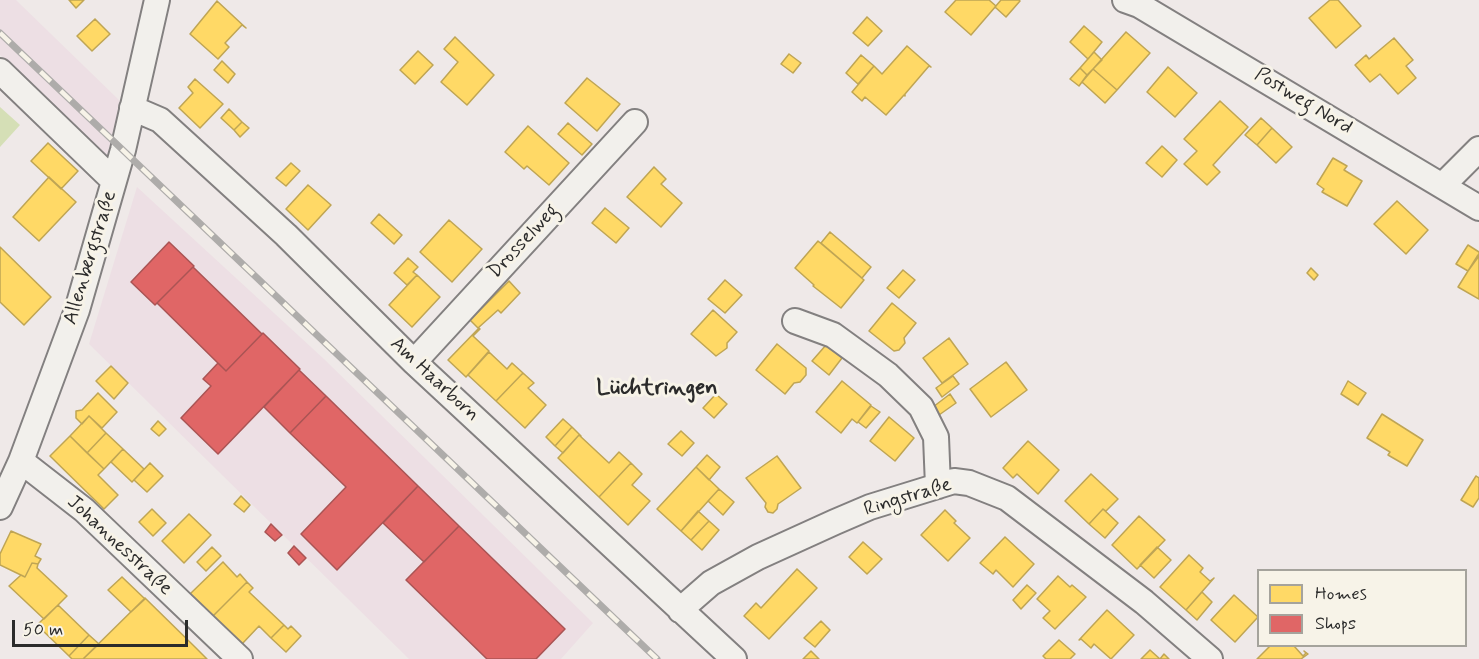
<!DOCTYPE html>
<html>
<head>
<meta charset="utf-8">
<style>
  body { margin:0 }
  #map { position:relative; width:1479px; height:659px; overflow:hidden; background:#efe9e8; font-family:Mynerve,sans-serif }
  canvas { display:block }
  .legend { position:absolute; left:1257px; top:569px; width:210px; height:78px; box-sizing:border-box; background:#f7f3e8; border:2px solid #a5a39c; margin:0; padding:8px 10px; list-style:none; font-size:18px; color:#2b2b2b }
  .legend li { display:flex; align-items:center; gap:12px; height:30px }
  .legend b { width:30px; border:2px solid #a5a39c }
  .scale { position:absolute; left:12px; top:620px; width:176px; height:27px; box-sizing:border-box; border:3px solid #2b2b2b; border-top:0; padding-left:8px; font-size:18px; line-height:21px; white-space:nowrap; color:#2b2b2b; -webkit-text-stroke:4px #f7f3e8; paint-order:stroke }
</style>
</head>
<body>
<div id="map">
<canvas width="1479" height="659"></canvas>
<ul class="legend">
<li><b style="height:16px;background:#ffd966"></b>Homes</li>
<li><b style="height:16px;background:#e06666"></b>Shops</li>
</ul>
<div class="scale">50 m</div>
</div>
<script>
const ctx = document.querySelector('canvas').getContext('2d');
ctx.lineJoin = 'round';
function fillPath(path, color) { ctx.fillStyle = color; ctx.fill(path, 'evenodd'); }
const shape = rows => new Path2D(rows.map(r => 'M' + r).join(''));
function stroke(path, color, width, dash) { ctx.strokeStyle = color; ctx.lineWidth = width; ctx.lineCap = dash ? 'butt' : 'round'; ctx.setLineDash(dash || []); ctx.stroke(path); }
function write(font, color, halo, rows, align = 'center') {
  ctx.font = font + ' Mynerve,sans-serif'; ctx.lineWidth = 6; ctx.setLineDash([]); ctx.textBaseline = 'middle'; ctx.strokeStyle = halo; ctx.fillStyle = color; for (const [text, x, y, turn = 0] of rows) {
    ctx.save(); ctx.translate(x, y); ctx.rotate((+turn || 0) * Math.PI / 180); ctx.textAlign = isNaN(turn) ? turn : align; if (halo) ctx.strokeText(text, 0, 0); ctx.fillText(text, 0, 0); ctx.restore();
  }
}
const built = shape([
  [0,0,16,0,120,101,107,157,0,55],
  [137,187,324,359,593,623,561,659,409,659,89,344]
]);
const green = shape([
  [0,107,20,125,0,147]
]);
const homes = shape([
  [69,0,84,0,76,8,69,0],
  [956,0,989,0,996,6,971,35,945,12,956,0],
  [1001,0,1019,0,1020,1,1006,17,995,7,1001,0],
  [1330,0,1338,0,1361,26,1336,48,1309,18,1330,0],
  [217,1,246,28,242,25,225,43,229,47,218,59,190,34,217,1],
  [867,17,882,31,868,46,853,33,867,17],
  [95,19,110,34,92,51,77,36,95,19],
  [1084,26,1102,42,1088,59,1070,42,1084,26],
  [1126,32,1150,53,1117,90,1093,69,1126,32],
  [455,37,494,75,467,105,441,82,458,62,444,49,455,37],
  [1394,38,1413,60,1406,66,1416,78,1398,94,1380,74,1370,82,1355,65,1366,55,1369,59,1394,38],
  [907,46,931,67,929,66,905,94,905,96,904,95,886,115,865,97,862,101,852,92,874,66,882,74,907,46],
  [418,51,433,65,415,84,400,70,418,51],
  [1094,52,1102,60,1087,75,1080,68,1094,52],
  [789,54,801,63,793,73,781,64,789,54],
  [861,55,874,66,858,84,846,73,861,55],
  [222,61,235,74,228,83,214,70,222,61],
  [1168,67,1197,93,1175,117,1147,92,1168,67],
  [1080,68,1087,75,1079,86,1070,79,1080,68],
  [1093,69,1117,90,1105,103,1082,82,1093,69],
  [587,78,620,104,597,131,565,103,587,78],
  [195,79,223,104,200,128,179,108,193,93,188,87,195,79],
  [1220,101,1248,127,1213,165,1220,172,1207,185,1184,164,1197,151,1184,139,1220,101],
  [229,109,242,122,234,130,221,118,229,109],
  [1261,118,1272,128,1257,145,1245,135,1261,118],
  [242,122,249,128,240,137,234,130,242,122],
  [568,123,592,144,582,155,558,134,568,123],
  [528,126,569,163,549,185,527,166,524,169,505,152,528,126],
  [1272,128,1292,147,1276,163,1257,145,1272,128],
  [48,143,78,171,61,189,31,161,48,143],
  [1162,146,1177,160,1162,177,1146,163,1162,146],
  [1333,158,1347,166,1344,170,1362,181,1347,206,1322,192,1324,189,1317,184,1333,158],
  [291,163,300,171,286,186,276,178,291,163],
  [654,167,666,179,661,184,682,203,661,227,627,197,654,167],
  [49,177,76,202,39,241,13,217,49,177],
  [308,185,331,205,308,230,286,209,308,185],
  [1397,201,1428,230,1406,254,1374,224,1397,201],
  [605,208,629,228,616,243,592,223,605,208],
  [379,214,402,235,394,244,371,223,379,214],
  [449,220,482,249,452,282,420,252,449,220],
  [830,232,871,267,862,278,821,243,830,232],
  [818,241,864,280,841,308,813,286,814,285,795,268,818,241],
  [1468,245,1479,252,1479,256,1468,271,1456,264,1468,245],
  [0,247,51,297,24,325,0,302,0,247],
  [1478,255,1479,256,1479,299,1458,287,1478,255],
  [408,258,418,267,413,272,417,275,407,285,394,273,408,258],
  [1311,268,1318,275,1314,280,1307,273,1311,268],
  [903,270,915,280,899,298,887,288,903,270],
  [417,275,440,297,412,327,389,305,417,275],
  [725,280,742,295,725,313,708,299,725,280],
  [509,281,520,293,501,313,498,310,478,328,470,320,509,281],
  [892,303,916,323,904,338,905,343,899,350,894,351,869,331,892,303],
  [713,310,737,332,727,343,727,348,716,356,691,334,713,310],
  [479,328,480,329,473,336,489,351,466,377,448,360,479,328],
  [949,338,968,364,942,383,923,358,949,338],
  [777,344,806,368,806,375,800,382,794,383,785,394,756,370,777,344],
  [826,345,842,358,829,375,812,361,826,345],
  [489,352,507,369,512,363,523,373,496,401,468,375,489,352],
  [1006,362,1027,390,991,417,970,389,1006,362],
  [111,366,128,383,114,399,96,381,111,366],
  [523,373,534,383,528,388,546,405,525,428,496,401,523,373],
  [953,376,959,384,942,397,936,388,953,376],
  [842,381,871,405,858,422,857,423,852,419,841,433,816,412,842,381],
  [1348,381,1366,393,1358,405,1341,394,1348,381],
  [98,393,117,412,102,428,89,416,82,424,76,418,76,411,82,410,98,393],
  [716,394,727,404,714,418,703,408,716,394],
  [950,394,956,403,939,415,933,407,950,394],
  [871,406,880,412,866,428,858,422,871,406],
  [1382,414,1423,440,1407,466,1388,455,1390,452,1367,438,1382,414],
  [89,416,106,433,87,453,70,436,89,416],
  [889,417,914,438,895,461,870,441,889,417],
  [563,419,572,427,555,446,546,437,563,419],
  [158,421,166,429,159,436,151,429,158,421],
  [572,427,581,436,579,435,563,453,555,446,572,427],
  [681,431,694,443,682,456,668,444,681,431],
  [106,433,123,449,104,469,87,453,106,433],
  [579,435,609,463,619,452,631,463,599,497,558,458,579,435],
  [70,436,104,469,98,475,118,495,104,509,50,456,70,436],
  [1028,441,1059,470,1038,494,1017,474,1013,478,1003,468,1028,441],
  [123,449,144,469,132,482,111,462,123,449],
  [707,455,720,467,709,480,696,467,707,455],
  [777,456,801,488,778,504,777,509,773,513,768,512,765,507,766,503,746,478,777,456],
  [150,463,163,476,147,492,134,480,150,463],
  [631,463,642,474,632,485,650,501,628,525,599,497,631,463],
  [696,467,719,489,681,531,657,509,696,467],
  [1091,474,1118,499,1106,511,1103,509,1089,524,1065,501,1091,474],
  [1476,476,1479,478,1479,498,1473,507,1461,500,1476,476],
  [719,489,734,502,723,515,708,501,719,489],
  [241,496,250,505,244,512,234,504,241,496],
  [152,509,166,523,153,536,139,522,152,509],
  [1103,509,1118,523,1105,538,1089,524,1103,509],
  [945,510,956,521,954,523,970,538,948,561,921,535,945,510],
  [698,511,709,521,691,540,681,531,698,511],
  [189,514,211,535,184,563,162,541,189,514],
  [1139,516,1165,540,1137,569,1112,545,1139,516],
  [709,521,719,530,702,550,691,540,709,521],
  [11,531,41,544,35,556,41,559,38,564,32,563,25,577,0,565,0,554,11,531],
  [1005,537,1034,564,1013,587,996,570,993,574,980,563,1005,537],
  [863,542,882,559,867,574,849,557,863,542],
  [212,547,221,556,206,571,197,562,212,547],
  [1157,547,1171,560,1154,578,1140,565,1157,547],
  [1189,555,1203,568,1200,572,1210,581,1214,578,1186,610,1160,587,1189,555],
  [223,562,237,577,240,574,247,582,213,616,190,594,223,562],
  [32,563,38,564,37,568,67,596,44,619,9,586,21,575,25,577,32,563],
  [797,569,817,588,769,639,744,616,756,603,761,608,797,569],
  [1058,576,1070,587,1072,585,1086,597,1055,629,1043,618,1050,611,1037,599,1058,576],
  [122,577,145,599,131,612,108,590,122,577],
  [247,582,253,588,249,592,284,625,271,638,259,626,242,644,213,616,247,582],
  [1027,585,1036,593,1021,609,1013,600,1027,585],
  [1202,592,1212,602,1197,620,1186,610,1202,592],
  [1234,595,1258,617,1235,642,1211,620,1234,595],
  [145,598,196,648,207,659,83,659,145,598],
  [58,605,89,635,69,656,37,625,58,605],
  [1107,610,1134,635,1111,659,1094,644,1091,648,1081,639,1079,640,1107,610],
  [821,621,830,630,815,647,804,638,821,621],
  [284,625,288,629,291,626,301,636,286,652,271,638,284,625],
  [89,635,99,644,83,659,72,659,69,656,89,635],
  [1059,640,1075,654,1070,659,1046,659,1043,656,1059,640],
  [1270,646,1294,646,1303,656,1306,653,1304,651,1308,654,1301,659,1257,659,1270,646],
  [1150,650,1160,659,1164,654,1169,659,1141,659,1150,650],
  [811,651,819,659,803,659,811,651]
]);
const shops = shape([
  [169,242,194,266,155,305,131,282,169,242],
  [193,267,262,334,226,371,157,303,193,267],
  [263,333,300,369,218,454,181,418,211,386,203,379,218,363,226,371,263,333],
  [299,370,326,396,290,433,264,407,299,370],
  [326,396,418,486,337,570,301,534,346,487,290,433,326,396],
  [418,486,459,526,424,562,383,523,418,486],
  [271,524,282,535,275,541,265,532,271,524],
  [459,526,565,629,536,659,487,659,406,580,459,526],
  [294,546,306,558,299,565,288,553,294,546]
]);
const street = shape([
  [1125,0,1139,5,1479,208],
  [0,71,114,181],
  [132,108,160,120,286,235,414,362,734,659],
  [1443,185,1479,149],
  [795,321,833,335,888,375,921,407,936,437,938,486],
  [414,362,635,122],
  [21,461,84,510,240,659],
  [0,507,21,461,77,310,123,150,157,0],
  [680,610,711,583,758,557,835,522,870,507,954,481,969,483,1007,498,1144,602,1210,659]
]);
const rail = shape([
  [0,33,657,659]
]);
const streetNames = [
  ["Postweg Nord",1303,102,31],
  ["Drosselweg",524,242,-47],
  ["Allenbergstraße",91,258,-73],
  ["Am Haarborn",434,380,43],
  ["Ringstraße",908,498,-17],
  ["Johannesstraße",119,546,43]
];
const quarterNames = [
  ["Lüchtringen",657,389]
];
fillPath(built, '#eddfe4');
fillPath(green, '#d5dfb6');
fillPath(homes, '#ffd966');
stroke(homes, '#bfa554', 1.5);
fillPath(shops, '#e06666');
stroke(shops, '#aa5454', 1.5);
stroke(street, '#838080', 28);
stroke(street, '#f2f0ec', 24);
stroke(rail, '#aeacaa', 7);
stroke(rail, '#f7f3e8', 4.5, [14]);
write('20px', '#2b2b2b', '#f7f3e8', streetNames);
write('bold 22px', '#2b2b2b', '#f7f3e8', quarterNames);
</script>
</body>
</html>
